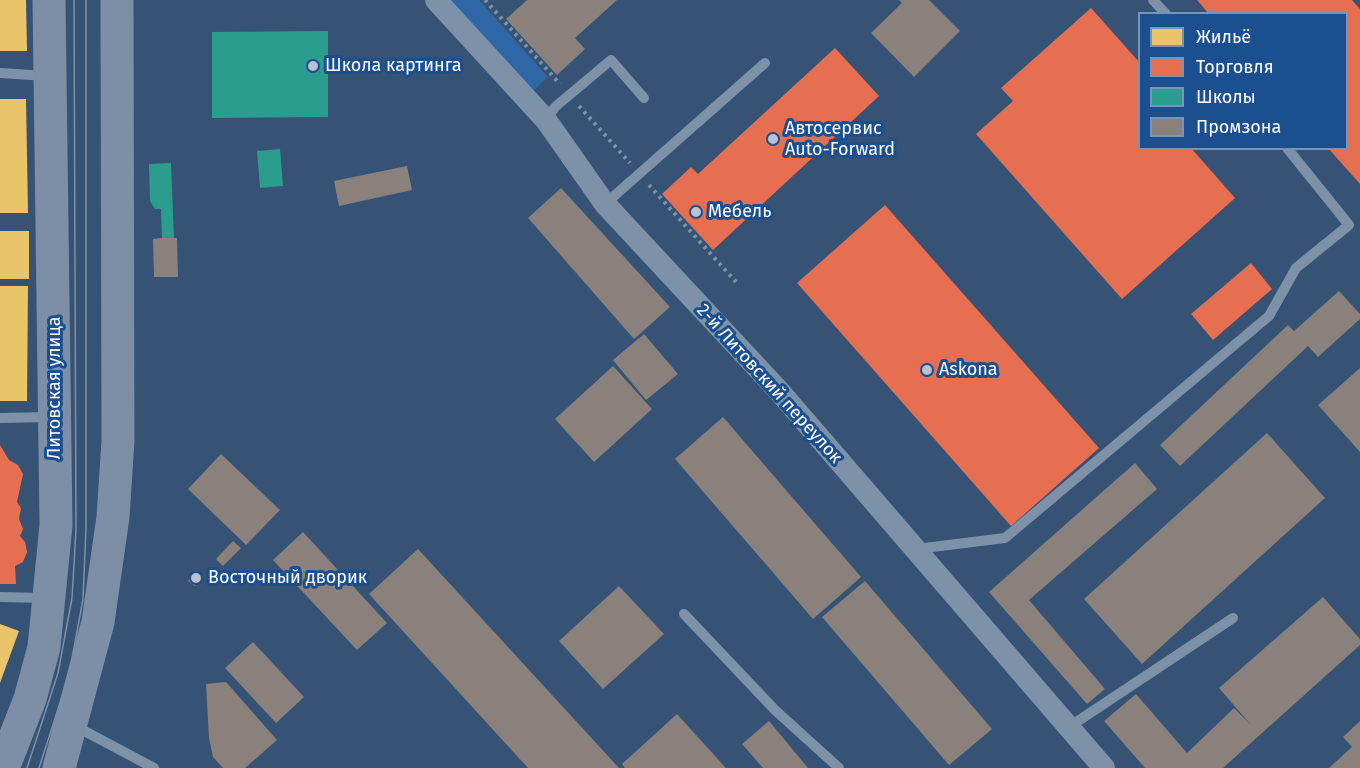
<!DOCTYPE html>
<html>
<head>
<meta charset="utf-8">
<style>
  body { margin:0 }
  #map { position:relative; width:1360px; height:768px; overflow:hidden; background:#365274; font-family:"Fira Sans",sans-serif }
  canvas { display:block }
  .legend { position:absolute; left:1138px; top:12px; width:210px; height:138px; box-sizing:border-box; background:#1b4f8f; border:2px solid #7695bc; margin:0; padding:8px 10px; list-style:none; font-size:18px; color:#fff }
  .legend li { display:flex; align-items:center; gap:12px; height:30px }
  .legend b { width:30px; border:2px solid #7695bc }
</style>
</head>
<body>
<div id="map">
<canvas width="1360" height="768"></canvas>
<ul class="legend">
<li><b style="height:16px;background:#e9c46a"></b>Жильё</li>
<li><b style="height:16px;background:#e76f51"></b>Торговля</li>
<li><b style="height:16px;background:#2a9d8f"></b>Школы</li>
<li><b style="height:16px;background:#8a817c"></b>Промзона</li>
</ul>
</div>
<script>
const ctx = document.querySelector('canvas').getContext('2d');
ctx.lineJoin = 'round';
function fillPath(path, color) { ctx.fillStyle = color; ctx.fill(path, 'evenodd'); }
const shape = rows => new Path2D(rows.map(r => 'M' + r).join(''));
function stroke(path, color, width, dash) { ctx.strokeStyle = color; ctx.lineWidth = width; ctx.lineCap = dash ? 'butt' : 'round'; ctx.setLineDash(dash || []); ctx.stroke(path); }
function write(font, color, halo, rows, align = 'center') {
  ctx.font = font + ' "Fira Sans",sans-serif'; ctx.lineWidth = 6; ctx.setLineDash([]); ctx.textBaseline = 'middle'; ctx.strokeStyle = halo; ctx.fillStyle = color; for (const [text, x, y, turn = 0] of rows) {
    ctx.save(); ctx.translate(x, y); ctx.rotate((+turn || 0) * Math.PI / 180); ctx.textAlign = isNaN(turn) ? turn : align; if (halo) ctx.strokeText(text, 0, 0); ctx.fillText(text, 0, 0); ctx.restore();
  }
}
const green = shape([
  [449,0,479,0,548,77,531,93]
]);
const homes = shape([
  [0,0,26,0,27,51,0,51],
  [0,99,26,99,28,213,0,213],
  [0,231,29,231,29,279,0,279],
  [0,286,28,286,27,401,0,401],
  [0,624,19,631,0,683]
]);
const shops = shape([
  [1197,0,1352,0,1360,9,1360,184,1328,148,1346,148,1346,14,1209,14],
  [1091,8,1140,63,1140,148,1191,148,1235,198,1122,299,976,134,1013,101,1001,88],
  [835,48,879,96,713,250,662,194,691,167,698,174],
  [885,205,1099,448,1011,526,797,283],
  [1251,263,1272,289,1213,340,1191,314],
  [0,445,9,460,18,465,23,474,17,502,21,508,19,519,23,529,20,536,25,542,27,552,23,562,15,566,16,584,0,584],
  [195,571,202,576,195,586,188,581]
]);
const schools = shape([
  [328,31,328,117,212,118,212,32],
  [280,149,283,186,260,188,257,151],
  [171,163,174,238,162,238,161,209,155,209,150,201,149,164]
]);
const industry = shape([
  [527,0,617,0,575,38,585,49,557,75,506,19],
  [899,0,929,0,960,31,914,77,871,33,902,3],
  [407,166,412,190,339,206,334,181],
  [561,188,670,307,634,339,528,218],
  [162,238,177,238,178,277,154,277,153,239],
  [1339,291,1360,314,1360,319,1318,357,1308,346,1180,466,1160,445,1288,325,1294,331],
  [644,334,678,374,646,400,613,360],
  [613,366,652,409,594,462,555,419],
  [1360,368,1360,452,1318,405],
  [723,417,861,577,813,619,675,459],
  [1267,433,1325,498,1142,664,1084,599],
  [221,454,280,510,246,545,188,489],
  [1135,463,1157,489,1029,600,1105,689,1087,704,989,592],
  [303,532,387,623,357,650,273,560],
  [233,541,241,548,223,566,216,559],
  [418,549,619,768,528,768,369,594],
  [865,581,992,729,949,765,822,617],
  [619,586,664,634,603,689,559,641],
  [1323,597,1360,639,1360,645,1223,768,1145,768,1104,721,1136,694,1187,753,1234,708,1251,725,1219,688],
  [253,642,304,697,276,723,225,668],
  [226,682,277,740,245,768,223,768,213,757,209,738,206,684],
  [677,714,726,768,625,768,622,764],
  [769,721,808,768,763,768,742,744],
  [1360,721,1360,768,1329,768,1352,747,1343,737]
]);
const path = shape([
  [485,0,560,84],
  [579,106,630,163],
  [649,185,736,282]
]);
const lane = shape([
  [1153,0,1166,14],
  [0,73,47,76],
  [546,120,555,107,611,60,644,98],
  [605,204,765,63],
  [0,418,51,417],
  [916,549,1005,538,1269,316,1296,268,1349,225,1287,148],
  [0,597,45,598],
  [684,614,775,710,839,768],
  [75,726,154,768],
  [1069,727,1233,618]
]);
const street = shape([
  [436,0,546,120,605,204,779,391,1104,768]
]);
const primary = shape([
  [3,768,30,699,44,647,56,525,49,0],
  [59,768,98,622,113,517,118,441,117,0]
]);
const tram = shape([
  [27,768,58,673,72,598,76,530,74,0],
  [39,768,69,675,83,599,86,528,86,0]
]);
const markers = [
  [313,66,6,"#b9c2ce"],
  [773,139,6,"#b9c2ce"],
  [696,212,6,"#b9c2ce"],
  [927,370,6,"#b9c2ce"],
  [196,578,6,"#b9c2ce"]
];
const poiNames = [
  ["Школа картинга",325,66],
  ["Автосервис",785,129],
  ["Auto-Forward",785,150],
  ["Мебель",708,212],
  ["Askona",939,370],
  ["Восточный дворик",208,578]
];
const streetNames = [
  ["2-й Литовский переулок",769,384,48],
  ["Литовская улица",55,388,-90]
];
fillPath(green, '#2f66a5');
fillPath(homes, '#e9c46a');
fillPath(shops, '#e76f51');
fillPath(schools, '#2a9d8f');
fillPath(industry, '#8a817c');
stroke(path, '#7d92a8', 4, [3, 4.5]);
stroke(lane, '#7d92a8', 10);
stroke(street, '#7d92a8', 22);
stroke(primary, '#7d8ea7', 33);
stroke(tram, '#7e92a7', 1.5);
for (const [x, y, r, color] of markers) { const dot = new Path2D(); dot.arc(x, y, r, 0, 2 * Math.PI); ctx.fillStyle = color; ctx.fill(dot); stroke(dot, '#1b4f8f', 2); }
write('18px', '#fff', '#1b4f8f', poiNames, 'left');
write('18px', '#fff', '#1b4f8f', streetNames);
</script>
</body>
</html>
